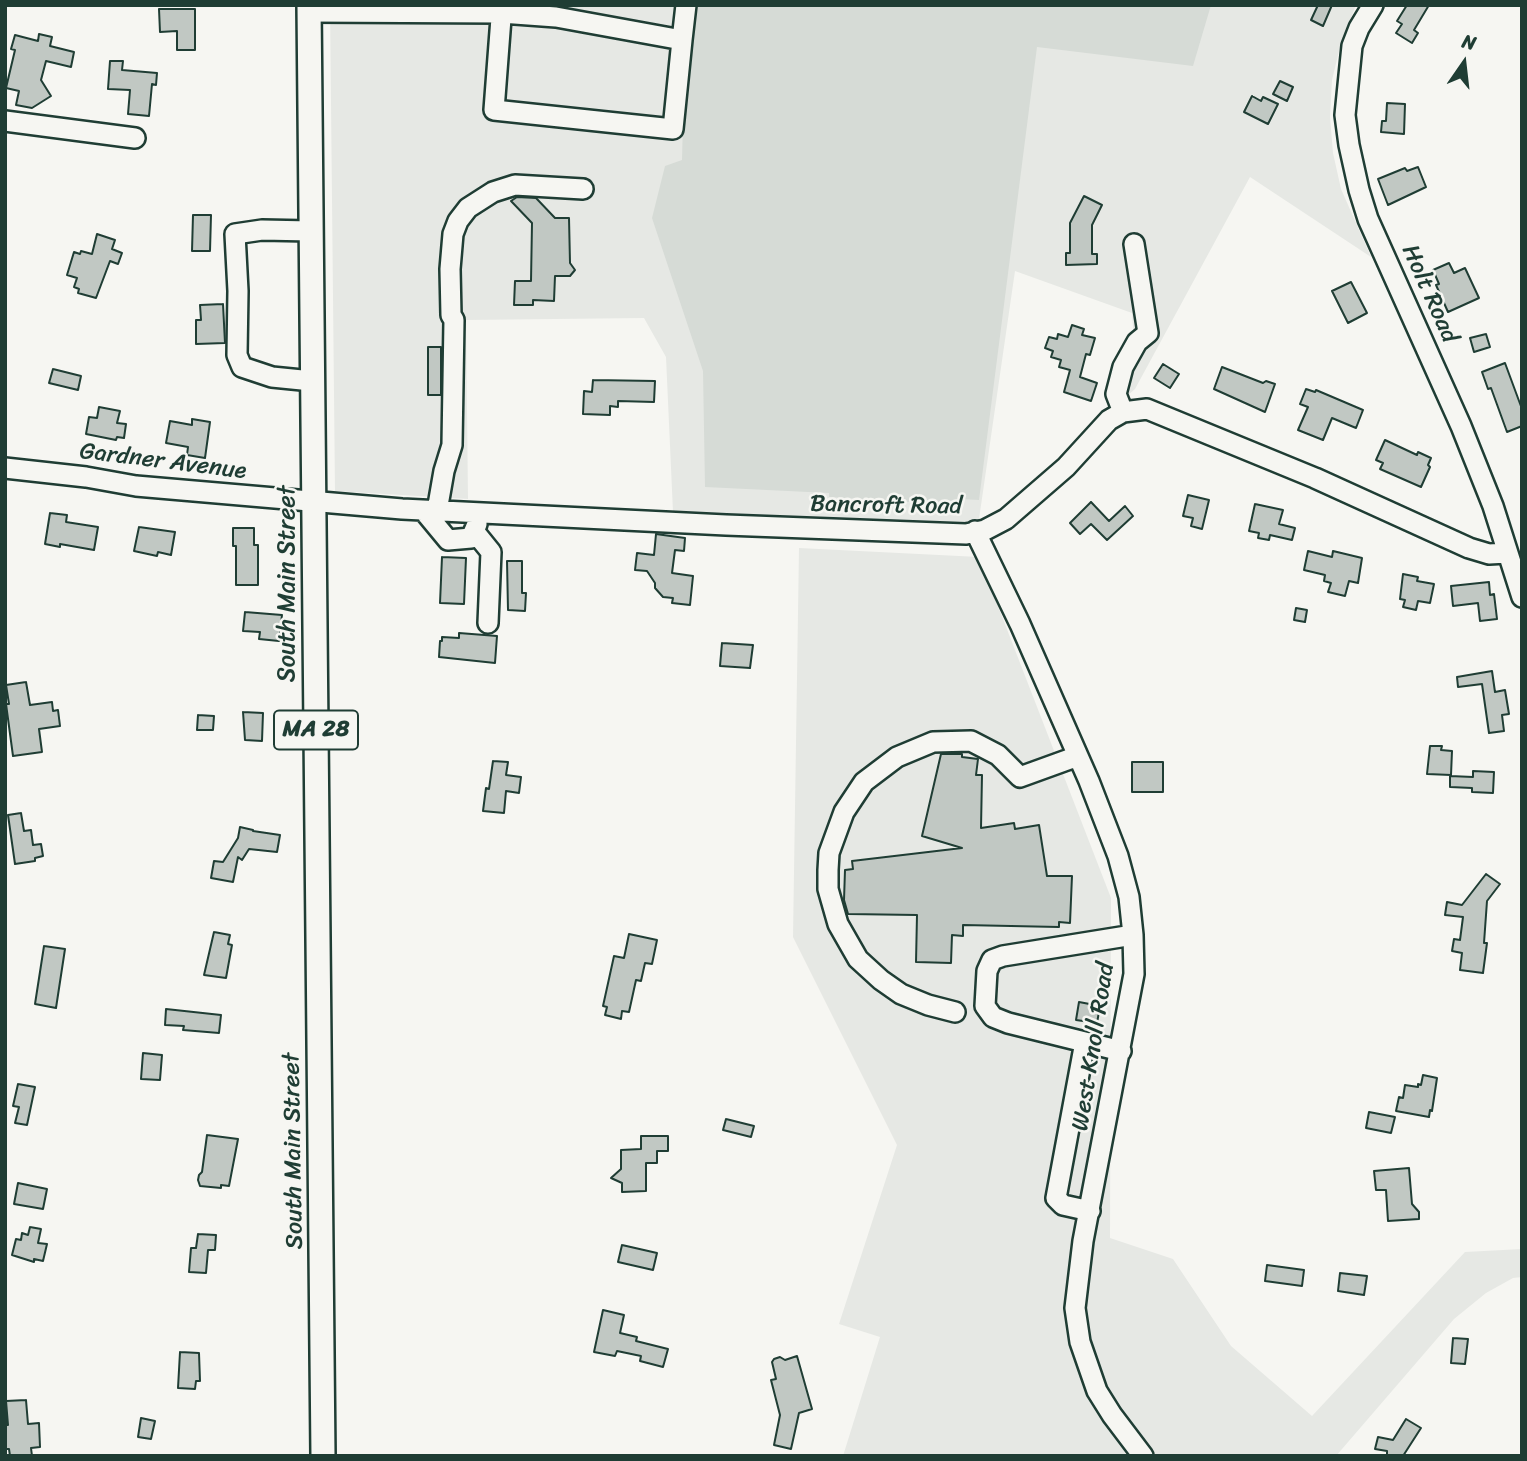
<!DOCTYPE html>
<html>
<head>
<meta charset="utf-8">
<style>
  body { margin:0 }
  #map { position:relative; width:1527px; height:1461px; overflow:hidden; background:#f6f6f2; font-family:Sriracha,sans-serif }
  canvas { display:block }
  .frame { position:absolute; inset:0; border:7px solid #1f3d34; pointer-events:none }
  .north { position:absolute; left:1429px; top:28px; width:70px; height:70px; -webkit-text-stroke:5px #f6f6f2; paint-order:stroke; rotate:14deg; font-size:19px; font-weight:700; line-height:28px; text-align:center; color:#1f3d34 }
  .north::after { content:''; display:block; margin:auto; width:24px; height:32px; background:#1f3d34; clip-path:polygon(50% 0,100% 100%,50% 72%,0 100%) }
</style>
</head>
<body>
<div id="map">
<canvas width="1527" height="1461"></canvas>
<div class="frame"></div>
<div class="north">N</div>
</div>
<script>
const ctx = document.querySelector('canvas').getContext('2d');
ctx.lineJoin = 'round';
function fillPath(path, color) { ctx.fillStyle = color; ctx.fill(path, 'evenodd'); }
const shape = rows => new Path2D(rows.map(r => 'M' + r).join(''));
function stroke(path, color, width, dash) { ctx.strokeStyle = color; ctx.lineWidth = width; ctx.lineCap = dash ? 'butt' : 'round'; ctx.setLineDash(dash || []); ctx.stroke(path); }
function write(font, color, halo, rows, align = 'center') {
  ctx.font = font + ' Sriracha,sans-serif'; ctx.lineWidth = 5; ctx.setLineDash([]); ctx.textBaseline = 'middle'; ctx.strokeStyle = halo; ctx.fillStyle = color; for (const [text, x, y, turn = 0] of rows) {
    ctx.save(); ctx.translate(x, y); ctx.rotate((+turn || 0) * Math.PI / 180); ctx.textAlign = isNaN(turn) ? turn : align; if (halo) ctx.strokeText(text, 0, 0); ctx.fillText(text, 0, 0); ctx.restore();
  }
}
const built = shape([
  [330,5,1356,5,1341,43,1332,80,1330,117,1333,153,1341,189,1371,257,1250,177,1135,389,1120,402,1134,342,1132,313,1015,271,979,519,956,524,897,524,673,512,666,357,644,318,466,320,468,499,335,491],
  [799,548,979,557,1111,898,1110,1238,1173,1259,1231,1346,1312,1416,1465,1252,1522,1249,1522,1277,1513,1278,1486,1293,1454,1319,1336,1456,843,1456,880,1337,839,1324,897,1145,793,937]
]);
const green = shape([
  [686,5,1211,5,1193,66,1037,47,979,500,959,499,958,505,829,497,829,493,705,487,703,371,652,218,665,166,682,160]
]);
const building = shape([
  [1318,5,1332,5,1323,26,1311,20,1318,5],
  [1407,5,1429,5,1414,30,1418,33,1412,43,1396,33,1402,24,1397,21,1407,5],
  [159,9,195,9,195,50,177,50,177,31,160,32,159,9],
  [39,34,52,37,50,46,74,52,71,67,46,61,41,80,51,96,32,108,16,105,19,91,6,88,15,50,11,49,15,35,38,41,39,34],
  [110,61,123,61,122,70,157,73,156,85,152,84,149,116,128,114,130,90,108,89,110,61],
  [1280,81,1293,87,1287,101,1273,94,1280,81],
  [1252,96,1261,101,1263,97,1278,104,1268,124,1244,112,1252,96],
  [1387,103,1405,104,1404,134,1381,132,1382,121,1386,121,1387,103],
  [1418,167,1426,187,1388,205,1378,179,1405,168,1407,171,1418,167],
  [1084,196,1102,205,1092,225,1092,254,1097,254,1097,264,1066,265,1066,253,1070,253,1070,223,1084,196],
  [517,197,536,198,555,218,569,218,570,263,575,270,570,276,555,276,554,301,533,300,533,305,514,305,515,281,531,281,532,223,511,201,517,197],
  [193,215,211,215,210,251,192,251,193,215],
  [97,234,115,240,112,249,122,253,118,264,110,261,96,298,78,293,79,289,74,287,77,278,67,275,74,252,80,254,81,251,92,254,97,234],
  [1449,263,1454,273,1465,268,1479,298,1448,312,1436,285,1439,284,1433,270,1449,263],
  [1351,282,1367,313,1348,323,1332,291,1351,282],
  [223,304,225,343,196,344,196,320,201,320,200,305,223,304],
  [1072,325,1084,329,1082,335,1095,338,1090,355,1086,354,1080,377,1097,383,1091,401,1064,392,1070,370,1059,367,1061,360,1051,357,1053,351,1045,348,1049,337,1057,339,1058,334,1068,337,1072,325],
  [1486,334,1490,347,1474,352,1470,338,1486,334],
  [428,347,441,347,441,395,428,395,428,347],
  [1505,363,1522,409,1522,426,1507,432,1491,388,1488,389,1482,372,1505,363],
  [1163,364,1179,374,1170,388,1154,378,1163,364],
  [1222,367,1263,383,1266,381,1275,384,1265,412,1214,389,1222,367],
  [53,369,81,376,78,390,49,383,53,369],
  [593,380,655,381,654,402,618,401,618,407,610,406,610,415,583,414,584,391,592,392,593,380],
  [1306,389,1315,392,1316,390,1363,410,1356,428,1332,418,1323,440,1298,430,1308,407,1300,404,1306,389],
  [99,407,120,411,117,423,126,424,124,438,117,437,116,440,86,434,89,417,97,418,99,407],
  [192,419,210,422,205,458,187,455,188,447,166,443,170,421,192,425,192,419],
  [1385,440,1417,455,1418,452,1431,458,1428,465,1430,467,1421,487,1380,469,1383,463,1376,460,1385,440],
  [1188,495,1209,500,1202,529,1191,526,1193,518,1183,516,1188,495],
  [1091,502,1109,521,1125,506,1133,516,1107,540,1091,524,1080,534,1070,523,1091,502],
  [1255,504,1283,510,1279,524,1295,528,1292,540,1270,535,1269,540,1258,538,1259,533,1249,531,1255,504],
  [50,513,67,515,66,522,98,527,94,550,60,544,60,547,45,544,50,513],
  [139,527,175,532,171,555,158,552,157,556,134,551,139,527],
  [233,528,254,528,254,545,258,545,258,585,236,585,236,546,233,546,233,528],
  [656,534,685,538,684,551,675,550,672,573,693,576,690,605,672,603,673,598,663,597,655,588,655,583,647,571,635,570,637,553,654,555,656,534],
  [1308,551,1332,557,1333,551,1362,558,1358,583,1349,581,1345,596,1328,592,1331,583,1324,581,1325,575,1304,570,1308,551],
  [442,557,466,558,464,604,440,603,442,557],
  [507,561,522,561,522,593,526,593,525,611,508,610,507,561],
  [1403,574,1418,577,1417,581,1434,584,1430,603,1418,601,1416,610,1403,607,1405,600,1400,599,1403,574],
  [1489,582,1490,595,1494,594,1497,619,1480,621,1478,603,1453,606,1451,586,1489,582],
  [1296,608,1307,610,1305,622,1294,620,1296,608],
  [245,612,282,615,279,641,259,639,260,632,243,631,245,612],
  [459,633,497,636,495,663,439,657,440,641,442,641,442,637,459,638,459,633],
  [722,643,753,645,750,668,720,666,722,643],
  [1492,671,1495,692,1505,690,1509,714,1502,715,1504,731,1489,733,1482,684,1458,687,1457,677,1492,671],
  [26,682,30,705,52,702,53,711,58,710,60,726,39,729,42,752,13,756,6,704,9,704,6,685,26,682],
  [243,712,263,713,262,741,245,740,243,712],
  [198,715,214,716,213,730,197,730,198,715],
  [1430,746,1442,746,1441,750,1452,751,1451,775,1427,774,1430,746],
  [941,754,962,754,962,757,978,759,976,775,982,775,981,828,1014,823,1015,829,1039,825,1047,876,1072,876,1070,923,1059,922,1059,927,963,925,963,936,952,935,951,963,916,962,917,915,848,914,844,900,845,870,853,869,852,861,962,848,922,836,941,754],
  [493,761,508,762,506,775,521,777,519,793,506,791,504,813,483,811,486,788,489,789,493,761],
  [1132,762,1163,762,1163,792,1132,792,1132,762],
  [1473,771,1494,772,1493,793,1472,792,1472,788,1450,787,1450,776,1473,777,1473,771],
  [21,813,24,831,31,830,33,845,41,844,43,856,35,858,35,861,15,864,8,815,21,813],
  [240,827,253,830,253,831,280,835,277,852,249,849,242,860,238,857,233,882,211,878,214,861,223,862,238,838,240,827],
  [1486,874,1500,884,1487,901,1484,943,1487,943,1483,973,1460,970,1462,953,1452,951,1454,939,1460,940,1463,917,1445,915,1447,902,1462,905,1486,874],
  [214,932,230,935,228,944,232,945,226,978,204,975,214,932],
  [629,934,657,940,652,964,645,963,641,981,636,980,629,1012,622,1011,621,1019,605,1015,607,1007,603,1006,614,956,624,958,629,934],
  [44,946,65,949,56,1008,35,1004,44,946],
  [1079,1002,1100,1006,1097,1023,1076,1020,1079,1002],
  [166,1009,221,1015,219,1033,183,1030,184,1026,165,1025,166,1009],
  [143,1053,162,1055,160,1080,141,1079,143,1053],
  [1423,1075,1437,1078,1432,1111,1430,1110,1429,1117,1396,1111,1399,1097,1403,1098,1405,1085,1418,1087,1418,1084,1421,1085,1423,1075],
  [18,1084,35,1087,27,1125,15,1123,19,1107,13,1106,18,1084],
  [1369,1112,1395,1117,1391,1133,1366,1128,1369,1112],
  [726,1119,754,1126,751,1137,723,1130,726,1119],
  [207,1135,238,1139,229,1186,221,1185,221,1188,200,1186,198,1180,199,1175,202,1172,207,1135],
  [641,1136,668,1136,668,1151,657,1151,657,1163,646,1163,646,1191,622,1192,622,1183,611,1178,621,1169,621,1150,641,1149,641,1136],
  [1409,1168,1412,1204,1419,1212,1419,1219,1388,1221,1386,1190,1376,1190,1374,1171,1409,1168],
  [18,1183,47,1189,43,1209,14,1204,18,1183],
  [30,1227,41,1229,38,1243,47,1244,43,1261,34,1259,34,1262,12,1255,16,1239,21,1240,22,1233,28,1235,30,1227],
  [198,1234,216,1235,215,1250,208,1250,206,1273,189,1272,191,1248,196,1248,198,1234],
  [622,1245,657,1253,653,1270,618,1262,622,1245],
  [1267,1265,1304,1270,1302,1286,1265,1281,1267,1265],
  [1340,1273,1367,1276,1364,1295,1338,1291,1340,1273],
  [603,1310,624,1315,620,1333,637,1337,636,1341,668,1349,663,1367,640,1361,641,1356,617,1351,615,1356,594,1352,603,1310],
  [1453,1338,1468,1339,1465,1364,1451,1363,1453,1338],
  [180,1352,199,1353,200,1381,196,1381,195,1389,178,1388,180,1352],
  [797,1356,812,1409,799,1413,791,1449,774,1445,780,1415,771,1380,776,1379,772,1362,774,1359,780,1357,785,1360,797,1356],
  [26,1400,28,1424,39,1423,40,1447,31,1448,32,1456,10,1456,9,1449,5,1449,5,1425,8,1425,6,1401,26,1400],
  [141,1418,155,1421,151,1439,138,1437,141,1418],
  [1406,1419,1421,1428,1403,1456,1387,1456,1387,1451,1375,1449,1378,1437,1393,1440,1406,1419]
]);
const minor = shape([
  [502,5,494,110,673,129,682,40],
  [1373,5,1359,28,1352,46,1345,115,1349,145,1359,190,1368,219,1461,426,1493,506,1522,597],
  [309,12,501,13,556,17,682,40,686,5],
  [5,121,135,138],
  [311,231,262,230,235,234,238,291,237,355,242,367,272,377,312,381],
  [1123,412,1116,394,1123,367,1137,342,1148,333,1134,244],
  [5,468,86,477,136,486,402,509,726,525,966,534,985,530,1006,519,1066,467,1109,420,1123,412,1147,409,1315,478,1469,548,1489,554,1507,553],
  [424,511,448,540,471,538,477,524],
  [437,511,444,471,452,445,454,320,451,315,450,269,453,234,458,221,468,208,493,192,515,185,583,189],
  [474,531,491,552,488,623],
  [975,531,1020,624,1089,781,1118,856,1129,897,1133,935,1134,974,1083,1241,1075,1308,1080,1342,1097,1391,1112,1415,1143,1456],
  [955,1012,928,1005,901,994,881,980,858,959,838,924,828,889,828,870,829,853,844,812,864,782,897,757,933,742,971,741,998,755,1020,777,1078,756],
  [1085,1042,1056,1198,1063,1205,1090,1211],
  [1121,1051,1008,1023,993,1017,985,1006,987,971,992,960,1003,956,1133,935]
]);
const major = shape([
  [309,5,323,1456]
]);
const shields = [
  [316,730,84]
];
const shieldNames = [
  ["MA 28",316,730]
];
const streetNames = [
  ["Holt Road",1429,294,66],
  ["Gardner Avenue",163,462,7],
  ["Bancroft Road",886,506,1],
  ["South Main Street",288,584,-90],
  ["West Knoll Road",1094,1047,-81],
  ["South Main Street",294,1151,-91]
];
fillPath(built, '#e6e8e4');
fillPath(green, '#d6dbd6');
fillPath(building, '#c1c8c3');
stroke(building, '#1f3d34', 2);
stroke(minor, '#1f3d34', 24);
stroke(major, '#1f3d34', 28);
stroke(minor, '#f6f6f2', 19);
stroke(major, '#f6f6f2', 23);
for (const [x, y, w] of shields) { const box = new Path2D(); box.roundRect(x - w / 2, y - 19.5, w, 39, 5); ctx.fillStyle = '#f6f6f2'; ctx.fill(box); stroke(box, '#1f3d34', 2); }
write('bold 23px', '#1f3d34', null, shieldNames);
write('24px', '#1f3d34', '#f6f6f2', streetNames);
</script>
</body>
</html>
